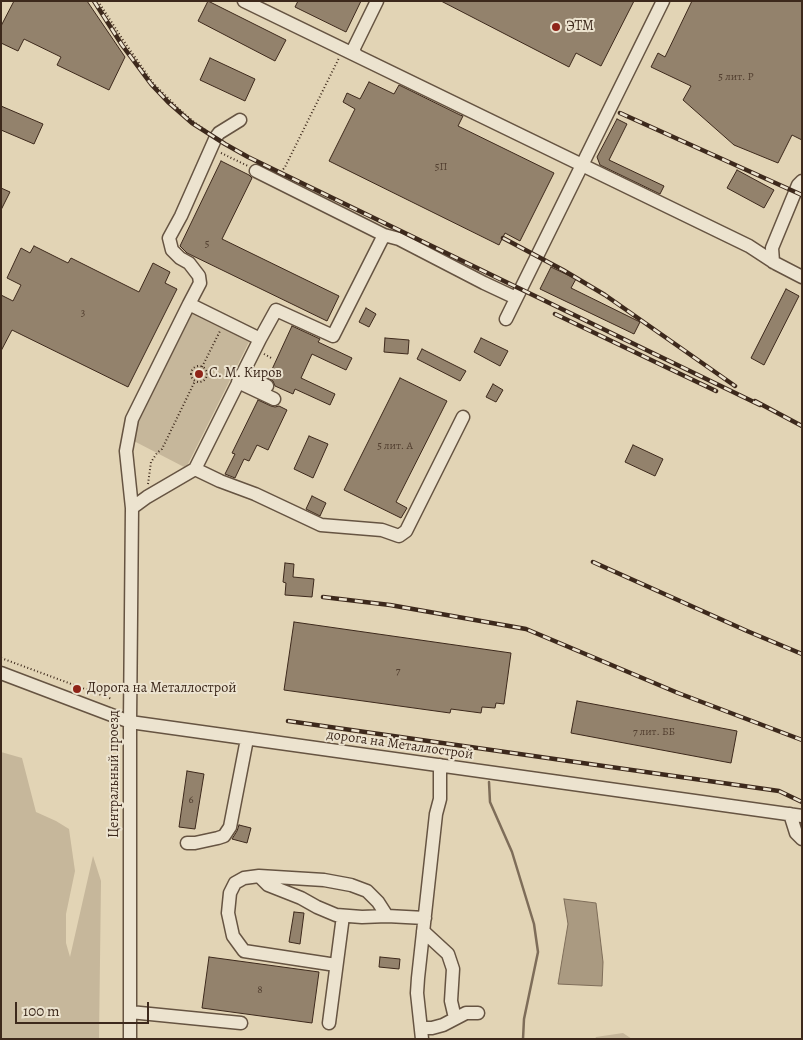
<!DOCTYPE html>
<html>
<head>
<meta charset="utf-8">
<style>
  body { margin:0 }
  #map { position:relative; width:803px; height:1040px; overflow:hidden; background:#e2d4b5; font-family:Alegreya,serif }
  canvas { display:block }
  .frame { position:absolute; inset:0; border:2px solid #3d291c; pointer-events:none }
  .scale { position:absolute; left:15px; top:1002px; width:134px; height:22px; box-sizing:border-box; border:2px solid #3d291c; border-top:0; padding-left:6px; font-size:15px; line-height:18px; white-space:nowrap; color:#3d291c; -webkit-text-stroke:4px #ece3cf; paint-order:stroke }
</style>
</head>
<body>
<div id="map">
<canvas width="803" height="1040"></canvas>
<div class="frame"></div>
<div class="scale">100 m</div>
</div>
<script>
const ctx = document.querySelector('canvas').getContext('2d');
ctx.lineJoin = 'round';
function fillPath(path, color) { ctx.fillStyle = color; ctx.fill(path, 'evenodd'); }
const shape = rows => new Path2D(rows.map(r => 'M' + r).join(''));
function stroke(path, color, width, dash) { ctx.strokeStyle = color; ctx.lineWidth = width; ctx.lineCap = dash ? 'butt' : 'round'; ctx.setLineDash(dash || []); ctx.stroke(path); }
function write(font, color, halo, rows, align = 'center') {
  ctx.font = font + ' Alegreya,serif'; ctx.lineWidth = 4; ctx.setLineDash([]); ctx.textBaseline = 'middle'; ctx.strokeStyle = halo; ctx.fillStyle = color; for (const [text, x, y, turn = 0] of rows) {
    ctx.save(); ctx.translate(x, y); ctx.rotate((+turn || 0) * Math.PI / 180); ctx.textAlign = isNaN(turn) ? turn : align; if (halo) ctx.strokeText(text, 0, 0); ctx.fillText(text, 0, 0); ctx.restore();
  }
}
const green = shape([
  [192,314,249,342,186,468,130,439],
  [1,752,22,758,36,812,56,821,69,829,75,871,66,914,66,943,70,957,93,856,101,881,99,1039,1,1039],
  [623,1033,632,1039,595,1039,596,1037]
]);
const water = shape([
  [564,899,596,903,603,962,602,986,558,984,568,924,564,899]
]);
const stream = shape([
  [489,782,490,802,512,852,534,924,538,952,524,1019,523,1039]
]);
const building = shape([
  [14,1,87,1,125,57,109,90,57,65,61,57,24,39,18,51,1,43,1,26,14,1],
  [208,1,286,40,275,61,198,21,208,1],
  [298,1,361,1,346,32,295,7,298,1],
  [441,1,634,1,601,66,576,53,569,67,441,1],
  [692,1,802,1,802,140,792,135,778,163,734,145,683,100,691,86,651,67,658,53,665,57,692,1],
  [210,58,255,79,245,101,200,80,210,58],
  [369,82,394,94,399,85,460,115,463,116,458,126,554,173,520,241,505,233,499,245,329,161,355,109,343,102,347,93,360,99,369,82],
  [1,106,43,124,34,144,1,130,1,106],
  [617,119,627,124,609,160,664,186,660,194,600,165,597,157,617,119],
  [221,161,249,175,252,178,222,239,339,296,327,321,187,253,180,246,221,161],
  [737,170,774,190,764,208,727,188,737,170],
  [1,188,10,192,1,210,1,188],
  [34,246,68,263,71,258,139,292,153,263,170,272,165,283,177,289,128,387,12,330,1,351,1,295,13,301,21,285,7,278,21,248,30,253,34,246],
  [551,267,576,279,571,288,640,322,634,334,540,289,551,267],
  [786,289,799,296,764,365,751,358,786,289],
  [366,308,376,314,369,327,359,322,366,308],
  [292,326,320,339,318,342,352,358,346,370,312,354,301,378,335,394,330,405,295,389,293,394,275,386,273,381,268,378,292,326],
  [385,338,409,340,408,354,384,352,385,338],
  [481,338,508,351,500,366,474,352,481,338],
  [422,349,466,371,460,381,417,359,422,349],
  [400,378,447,401,396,502,407,508,401,518,344,490,400,378],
  [493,384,503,390,496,402,486,397,493,384],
  [258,400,271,406,275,407,279,406,287,410,268,450,257,445,249,461,244,459,235,478,225,474,235,454,232,453,258,400],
  [309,436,328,444,313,478,294,469,309,436],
  [633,445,663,459,655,476,625,462,633,445],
  [312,496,326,503,320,516,306,509,312,496],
  [285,563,294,564,293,577,314,579,312,597,285,595,286,583,283,582,285,563],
  [294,622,511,653,504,704,496,703,495,708,482,707,481,713,451,709,450,713,284,690,294,622],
  [577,701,737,731,731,763,571,733,577,701],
  [187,771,204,774,195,829,179,827,187,771],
  [239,825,251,828,247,843,232,839,237,831,239,825],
  [294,912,304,913,300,944,289,942,294,912],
  [209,957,319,972,312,1023,202,1008,209,957],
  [380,957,400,959,399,969,379,967,380,957]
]);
const path = shape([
  [98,1,123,40,153,83,179,109,194,122,208,132],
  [221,153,248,166],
  [281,172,285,167,339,58],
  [264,354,273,359],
  '191 374a8 8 0 1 1 16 0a8 8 0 1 1-16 0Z',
  [202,367,220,331],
  [148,484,151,462,157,453,162,449,195,381],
  [1,658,112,699]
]);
const minor = shape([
  [244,1,749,246,775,263,802,277],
  [357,56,353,50,377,1],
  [256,171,384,235],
  [773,262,772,248,798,185,802,181],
  [189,304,260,339,195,469,147,497,132,508,126,451,132,419,189,304],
  [189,304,200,283,199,276,189,263,180,258,172,250,169,238,181,216,216,137,219,133,240,120],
  [506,319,663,1],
  [260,339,276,310,333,336,384,235,399,239,484,283,516,298],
  [242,374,267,386],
  [238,382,274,399],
  [195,469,220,481,255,494,321,525,382,530,399,536,406,531,463,417],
  [1,673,130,722,802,816],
  [790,814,796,833,802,839],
  [187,843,195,843,218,838,224,836,230,827,247,739],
  [259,876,268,885,301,898,317,907,336,915,362,917,387,916,425,918],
  [423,931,448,954,453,969,451,1001,455,1018],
  [336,965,244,951,233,936,228,913,230,893,235,883,244,878,259,876,324,880,351,885,367,891,378,902,387,916],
  [130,1012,241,1023],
  [329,1023,343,916],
  [421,1028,432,1028,443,1025,466,1013,478,1013],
  [130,1039,130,722,132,508],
  [422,1039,417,993,418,978,436,814,440,799,440,765]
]);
const rail = shape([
  [94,1,122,45,151,84,168,102,192,123,225,144,248,157,760,405],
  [620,113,802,195],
  [503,238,563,270,605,295,735,386],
  [555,314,716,391],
  [755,401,802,426],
  [593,562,747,631,802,654],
  [323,597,390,605,526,629,678,693,802,740],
  [288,721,779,791,802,802]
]);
const markers = [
  [556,27,5,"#8f2418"],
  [199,374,5,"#8f2418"],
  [77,689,5,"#8f2418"]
];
const numberNames = [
  ["5 лит. Р",736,77],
  ["5П",441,167],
  ["5",207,244],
  ["3",83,313],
  ["5 лит. А",395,446],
  ["7",398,671],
  ["7 лит. ББ",654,732],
  ["6",191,800],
  ["8",260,990]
];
const poiNames = [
  ["ЭТМ",566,27],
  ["С. М. Киров",209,374],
  ["Дорога на Металлострой",87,689]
];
const streetNames = [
  ["дорога на Металлострой",400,745,8],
  ["Центральный проезд",115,774,-90]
];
fillPath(green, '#c6b79b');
fillPath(water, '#aa9a81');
stroke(water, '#7e6d59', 1);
stroke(stream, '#7e6d59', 2.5);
fillPath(building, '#93826c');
stroke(building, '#3d291c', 1);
stroke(minor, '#665442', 15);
stroke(path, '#3d291c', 2, [1, 2.5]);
stroke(minor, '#ece3cf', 12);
stroke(rail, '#3d291c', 4.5);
stroke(rail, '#ece3cf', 2.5, [8]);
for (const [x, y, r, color] of markers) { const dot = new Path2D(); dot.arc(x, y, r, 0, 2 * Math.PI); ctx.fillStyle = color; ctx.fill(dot); stroke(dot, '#ece3cf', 2); }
write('11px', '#523f30', null, numberNames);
write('14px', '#3d291c', '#ece3cf', poiNames, 'left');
write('14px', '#3d291c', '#ece3cf', streetNames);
</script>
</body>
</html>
